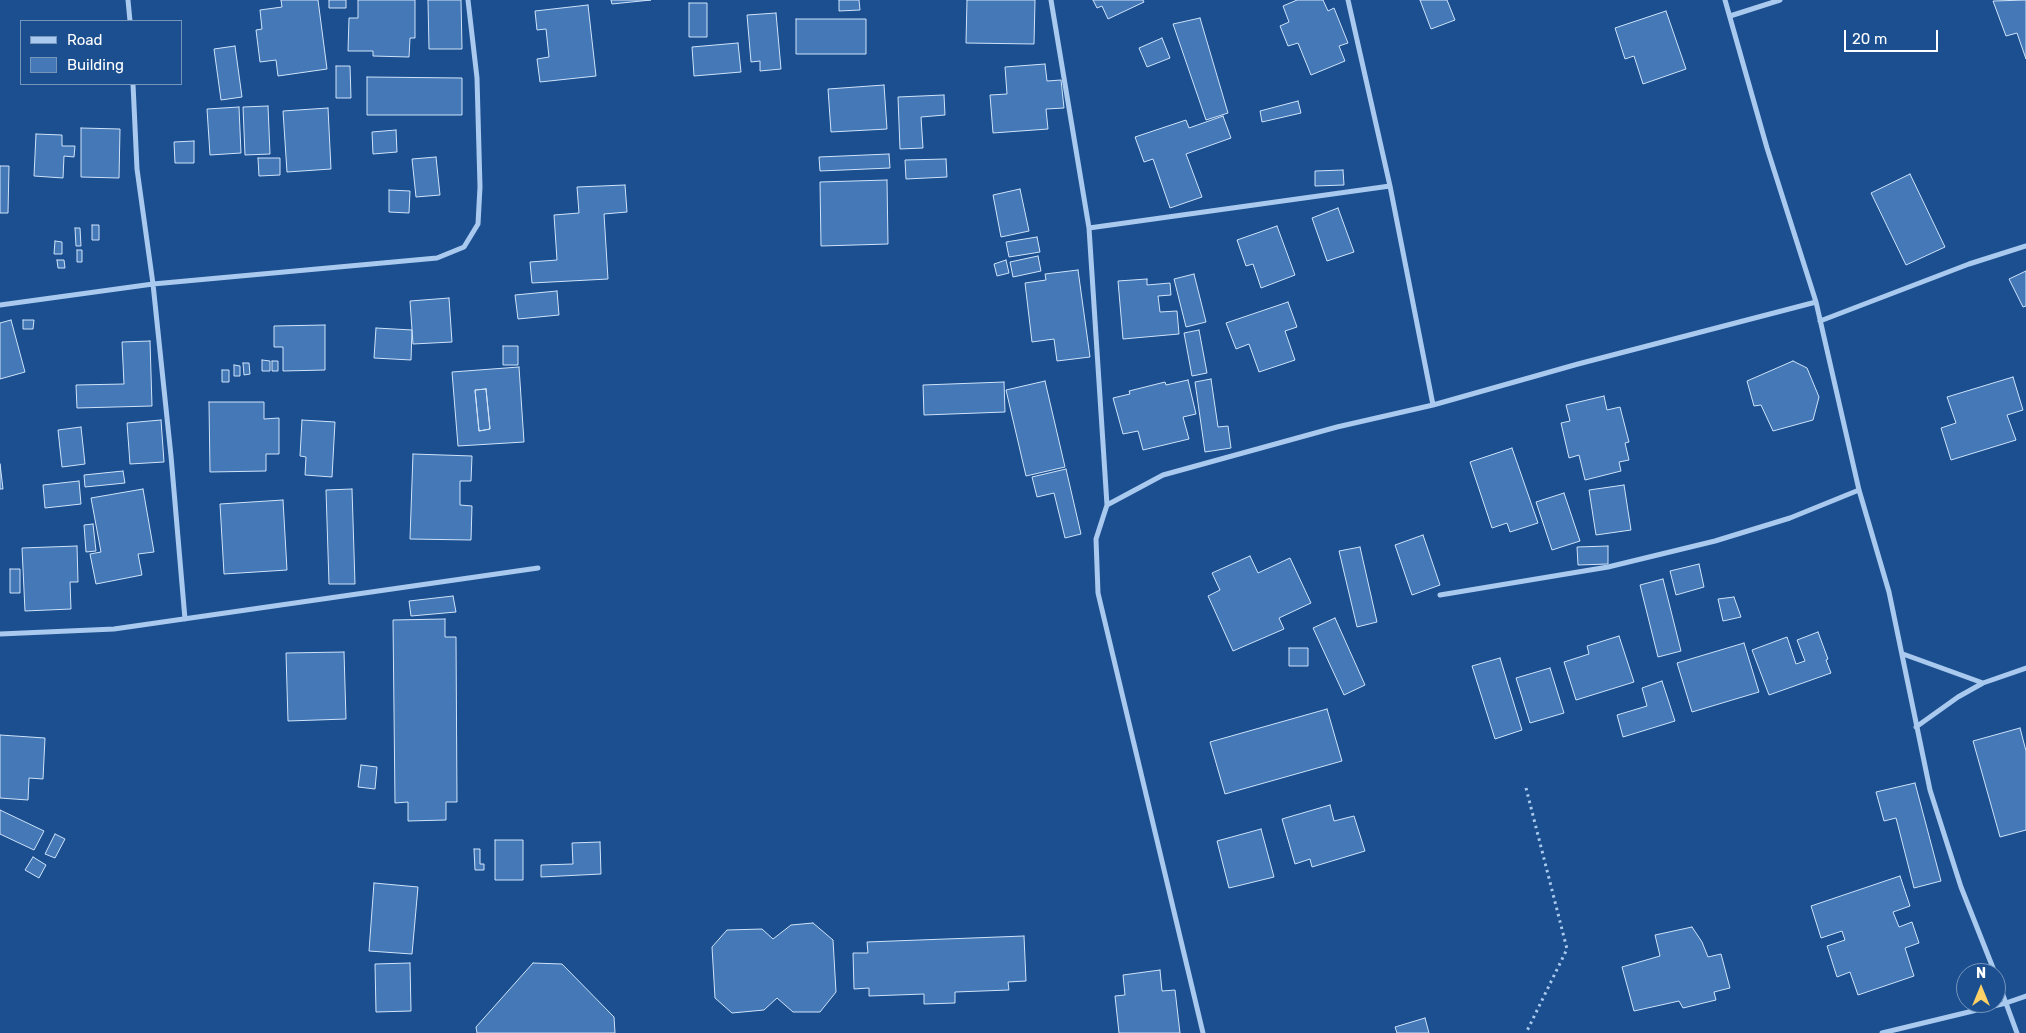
<!DOCTYPE html>
<html>
<head>
<meta charset="utf-8">
<style>
  body { margin:0 }
  #map { position:relative; width:2026px; height:1033px; overflow:hidden; background:#1b4f8f; font-family:Rubik,sans-serif }
  canvas { display:block }
  .legend { position:absolute; left:20px; top:20px; width:162px; height:65px; box-sizing:border-box; background:#1b4f8f; border:1px solid #7695bc; margin:0; padding:6px 9px; list-style:none; font-size:15px; color:#fff }
  .legend li { display:flex; align-items:center; gap:10px; height:25px }
  .legend b { width:25px; border:1px solid #7695bc }
  .north { position:absolute; left:1956px; top:963px; width:50px; height:50px; box-sizing:border-box; background:#1b4f8f; border:1px solid #7695bc; border-radius:50%; rotate:0deg; font-size:14px; font-weight:700; line-height:20px; text-align:center; color:#fff }
  .north::after { content:''; display:block; margin:auto; width:18px; height:22px; background:#ffd166; clip-path:polygon(50% 0,100% 100%,50% 72%,0 100%) }
  .scale { position:absolute; left:1844px; top:30px; width:94px; height:22px; box-sizing:border-box; border:2px solid #fff; border-top:0; padding-left:6px; font-size:15px; line-height:18px; white-space:nowrap; color:#fff; -webkit-text-stroke:4px #1b4f8f; paint-order:stroke }
</style>
</head>
<body>
<div id="map">
<canvas width="2026" height="1033"></canvas>
<ul class="legend">
<li><b style="height:6px;background:#a9c9ee"></b>Road</li>
<li><b style="height:14px;background:#4478b7"></b>Building</li>
</ul>
<div class="north">N</div>
<div class="scale">20 m</div>
</div>
<script>
const ctx = document.querySelector('canvas').getContext('2d');
ctx.lineJoin = 'round';
function fillPath(path, color) { ctx.fillStyle = color; ctx.fill(path, 'evenodd'); }
const shape = rows => new Path2D(rows.map(r => 'M' + r).join(''));
function stroke(path, color, width, dash) { ctx.strokeStyle = color; ctx.lineWidth = width; ctx.lineCap = dash ? 'butt' : 'round'; ctx.setLineDash(dash || []); ctx.stroke(path); }
const building = shape([
  [281,0,318,0,327,69,278,76,276,60,260,62,256,30,262,29,260,10,282,7,281,0],
  [329,0,346,0,346,8,329,8,329,0],
  [358,0,415,0,415,38,410,38,409,57,373,56,373,51,348,51,349,18,358,18,358,0],
  [428,0,461,0,462,49,429,49,428,0],
  [611,0,651,0,612,4,611,0],
  [839,0,859,0,860,10,839,11,839,0],
  [967,0,1035,0,1034,44,966,43,967,0],
  [1093,0,1143,0,1144,2,1108,19,1102,6,1097,8,1093,0],
  [1297,0,1323,0,1328,11,1334,8,1348,43,1339,46,1345,61,1311,75,1298,43,1288,46,1280,26,1289,22,1283,6,1297,0],
  [1420,0,1447,0,1455,20,1431,29,1420,0],
  [2026,0,2026,59,2017,33,2006,36,1993,1,2026,0],
  [689,3,707,3,707,37,689,37,689,3],
  [588,5,596,76,540,82,537,59,549,57,546,29,537,30,535,11,588,5],
  [1666,11,1686,69,1643,84,1634,56,1625,59,1615,28,1666,11],
  [776,13,781,69,760,71,760,61,751,62,747,15,776,13],
  [1200,18,1228,113,1206,120,1173,24,1200,18],
  [796,19,866,19,866,54,796,54,796,19],
  [1162,38,1170,58,1147,67,1139,48,1162,38],
  [738,43,741,72,694,76,692,47,738,43],
  [235,46,242,97,221,100,214,49,235,46],
  [1045,64,1047,81,1061,80,1064,108,1046,109,1048,129,993,133,990,95,1007,94,1005,67,1045,64],
  [336,66,350,66,351,98,336,98,336,66],
  [367,77,462,78,462,115,367,115,367,77],
  [884,85,887,129,831,132,828,89,884,85],
  [944,95,945,115,921,117,923,148,900,149,898,97,944,95],
  [1298,101,1301,113,1262,122,1260,111,1298,101],
  [268,106,270,154,245,155,243,107,268,106],
  [239,107,241,153,210,155,207,109,239,107],
  [328,108,331,169,287,172,283,111,328,108],
  [1223,116,1231,138,1186,154,1202,197,1170,208,1153,159,1144,162,1135,137,1186,120,1189,128,1223,116],
  [81,128,120,129,119,178,81,177,81,128],
  [396,130,397,152,373,154,372,132,396,130],
  [36,134,62,135,62,146,75,146,74,157,64,156,63,178,34,176,36,134],
  [194,141,194,163,175,163,174,142,194,141],
  [889,154,890,168,820,171,819,157,889,154],
  [436,157,440,195,416,197,412,159,436,157],
  [258,158,280,158,280,175,259,176,258,158],
  [946,159,947,177,906,179,905,160,946,159],
  [0,166,9,166,8,213,0,213,0,166],
  [1343,170,1344,185,1315,186,1315,171,1343,170],
  [1910,174,1945,247,1906,265,1871,193,1910,174],
  [887,180,888,244,821,246,820,182,887,180],
  [625,185,627,212,604,214,608,279,532,283,530,262,557,260,554,215,579,213,577,187,625,185],
  [1020,189,1029,231,1001,237,993,195,1020,189],
  [389,190,410,191,409,213,389,212,389,190],
  [1338,208,1354,252,1327,261,1312,218,1338,208],
  [92,225,99,225,99,240,92,240,92,225],
  [1277,226,1295,275,1261,288,1253,264,1246,266,1237,240,1277,226],
  [75,228,80,228,81,246,76,246,75,228],
  [1037,237,1040,252,1009,257,1006,242,1037,237],
  [55,241,62,242,62,254,54,254,55,241],
  [77,250,82,250,82,262,77,262,77,250],
  [1038,256,1041,271,1013,277,1010,262,1038,256],
  [57,260,64,260,65,268,58,268,57,260],
  [1006,260,1009,273,997,276,994,264,1006,260],
  [1078,270,1090,357,1057,361,1054,339,1032,342,1025,283,1046,280,1045,274,1078,270],
  [2026,271,2026,306,2023,307,2009,279,2026,271],
  [1194,274,1206,322,1186,327,1174,279,1194,274],
  [1147,279,1147,285,1170,283,1171,295,1158,296,1160,312,1177,311,1179,334,1123,339,1118,281,1147,279],
  [557,291,559,315,518,319,515,295,557,291],
  [449,298,452,342,413,344,410,301,449,298],
  [1288,302,1297,327,1285,331,1295,360,1259,372,1249,344,1236,349,1226,323,1288,302],
  [11,320,25,372,0,379,0,323,11,320],
  [23,320,34,320,33,329,23,329,23,320],
  [325,325,325,370,283,371,283,347,274,347,274,326,325,325],
  [376,328,412,330,411,360,374,358,376,328],
  [1199,330,1207,373,1192,376,1184,333,1199,330],
  [150,341,152,406,77,408,76,385,124,384,122,342,150,341],
  [503,346,518,346,518,365,503,365,503,346],
  [262,360,270,361,270,371,262,371,262,360],
  [272,361,278,361,278,371,272,371,272,361],
  [1793,361,1807,368,1819,397,1813,420,1773,431,1761,405,1754,406,1747,381,1793,361],
  [243,363,249,363,250,374,244,375,243,363],
  [234,365,240,366,240,376,234,376,234,365],
  [519,367,524,442,458,446,452,372,519,367],
  [486,389,490,429,479,431,475,390,486,389],
  [222,370,229,370,229,382,222,382,222,370],
  [2013,377,2023,410,2007,415,2016,440,1951,460,1941,428,1956,423,1947,397,2013,377],
  [1211,379,1218,427,1228,426,1231,448,1205,452,1195,382,1211,379],
  [1188,380,1196,414,1183,417,1189,439,1143,450,1138,431,1123,434,1113,398,1130,394,1129,391,1165,382,1166,385,1188,380],
  [1045,381,1065,467,1026,476,1006,390,1045,381],
  [1004,382,1005,412,924,415,923,385,1004,382],
  [486,389,490,429,479,431,475,390,486,389],
  [1604,396,1607,410,1620,407,1629,442,1625,443,1629,460,1619,462,1621,471,1585,480,1579,455,1569,458,1561,423,1570,421,1566,405,1604,396],
  [209,402,264,402,264,419,279,418,279,454,266,454,266,471,210,472,209,402],
  [161,420,164,462,130,464,127,423,161,420],
  [302,420,335,422,332,477,305,475,306,457,300,456,302,420],
  [81,427,85,464,62,467,58,430,81,427],
  [1512,448,1538,523,1510,532,1507,523,1492,528,1470,462,1512,448],
  [413,454,472,456,471,481,460,481,460,505,472,506,471,540,410,539,413,454],
  [0,464,3,489,0,489,0,464],
  [1066,469,1081,534,1065,538,1054,493,1037,497,1032,477,1066,469],
  [123,471,125,483,85,487,84,475,123,471],
  [79,481,81,504,45,508,43,485,79,481],
  [1624,485,1631,530,1596,535,1589,490,1624,485],
  [143,489,154,552,138,554,142,575,96,584,90,554,101,552,91,498,143,489],
  [352,489,355,584,329,584,326,490,352,489],
  [1564,493,1580,541,1552,550,1536,502,1564,493],
  [283,500,287,570,224,574,220,504,283,500],
  [93,524,96,551,86,552,84,525,93,524],
  [1423,535,1440,585,1412,595,1395,545,1423,535],
  [77,546,78,582,70,582,71,609,25,611,22,548,77,546],
  [1608,546,1608,564,1578,565,1577,547,1608,546],
  [1360,547,1377,622,1357,627,1339,551,1360,547],
  [1250,556,1258,573,1290,558,1311,603,1279,618,1284,629,1233,651,1208,596,1220,590,1212,573,1250,556],
  [1699,564,1704,587,1676,595,1670,571,1699,564],
  [10,569,20,569,20,593,10,593,10,569],
  [1663,579,1681,651,1658,657,1640,585,1663,579],
  [453,596,456,612,411,616,409,601,453,596],
  [1734,597,1741,617,1723,621,1718,599,1734,597],
  [1335,618,1365,685,1344,695,1313,628,1335,618],
  [445,619,445,637,456,637,457,802,446,802,446,820,408,821,408,802,395,803,393,620,445,619],
  [1818,632,1828,659,1826,660,1831,673,1769,695,1752,650,1787,637,1796,664,1805,661,1797,640,1818,632],
  [1619,636,1634,682,1576,700,1564,662,1589,654,1587,646,1619,636],
  [1744,643,1759,692,1692,712,1677,663,1744,643],
  [1289,648,1308,648,1308,666,1289,666,1289,648],
  [344,652,346,719,288,721,286,653,344,652],
  [1500,658,1522,730,1495,739,1472,666,1500,658],
  [1550,668,1564,713,1530,723,1516,678,1550,668],
  [1662,681,1675,721,1623,737,1617,715,1647,706,1642,688,1662,681],
  [1327,709,1342,761,1225,794,1210,742,1327,709],
  [2020,728,2026,751,2026,830,2000,837,1973,741,2020,728],
  [0,735,45,738,43,779,29,778,28,800,0,798,0,735],
  [361,765,377,767,375,789,358,787,361,765],
  [1915,783,1941,881,1914,888,1896,818,1884,821,1876,792,1915,783],
  [1330,805,1334,821,1354,816,1365,851,1312,867,1310,859,1295,864,1282,819,1330,805],
  [0,810,44,831,34,850,0,834,0,810],
  [1261,829,1274,877,1229,888,1217,841,1261,829],
  [55,834,65,839,55,858,45,854,55,834],
  [495,840,523,840,523,880,495,880,495,840],
  [600,842,601,874,541,877,541,865,573,864,572,843,600,842],
  [474,849,480,849,480,864,484,864,484,870,475,870,474,849],
  [33,857,46,865,39,878,25,870,33,857],
  [1900,876,1910,906,1893,912,1899,927,1912,922,1919,943,1905,948,1914,976,1858,995,1850,972,1837,977,1827,946,1845,940,1842,931,1821,938,1811,906,1900,876],
  [374,883,418,887,412,954,369,951,374,883],
  [813,923,833,940,836,992,820,1012,793,1012,777,998,764,1010,732,1013,715,998,712,947,727,930,762,929,773,939,791,925,813,923],
  [1692,927,1702,942,1708,957,1721,954,1730,988,1714,992,1716,1000,1683,1008,1679,1001,1634,1011,1622,967,1660,956,1655,935,1692,927],
  [1024,936,1026,981,1008,982,1009,990,955,992,955,1003,924,1004,924,994,869,996,869,988,854,989,853,953,868,953,867,942,1024,936],
  [410,963,411,1011,376,1012,375,964,410,963],
  [533,963,562,964,614,1017,615,1033,477,1033,476,1027,533,963],
  [1160,970,1162,991,1175,990,1180,1033,1119,1033,1115,996,1125,995,1123,975,1160,970],
  [1425,1018,1429,1033,1397,1033,1395,1027,1425,1018]
]);
const path = shape([
  [1526,788,1567,949,1526,1033]
]);
const minor = shape([
  [128,0,130,21],
  [1051,0,1089,228,1107,505,1096,539,1098,593,1203,1033],
  [1348,0,1390,186,1433,405],
  [1725,0,1767,148,1816,302,1859,490,1889,592,1930,790,1961,887,1995,973],
  [1730,16,1780,0],
  [133,84,137,169,153,284,171,456,185,619],
  [1089,228,1390,186],
  [0,305,153,284,437,258,464,247,478,224,480,187,477,78,468,0],
  [1820,321,1969,264,2026,246],
  [1107,505,1163,475,1337,427,1433,405,1578,364,1816,302],
  [1440,595,1608,567,1715,541,1790,518,1859,490],
  [0,634,114,629,538,568],
  [1903,654,1983,683],
  [1916,727,1958,697,1983,683,2026,668],
  [1996,976,2017,1033],
  [1882,1033,2006,1003,2026,996]
]);
fillPath(building, '#4478b7');
stroke(building, '#cfe3fa', 1);
stroke(path, '#a9c9ee', 3, [2.5, 4]);
stroke(minor, '#a9c9ee', 5);
</script>
</body>
</html>
